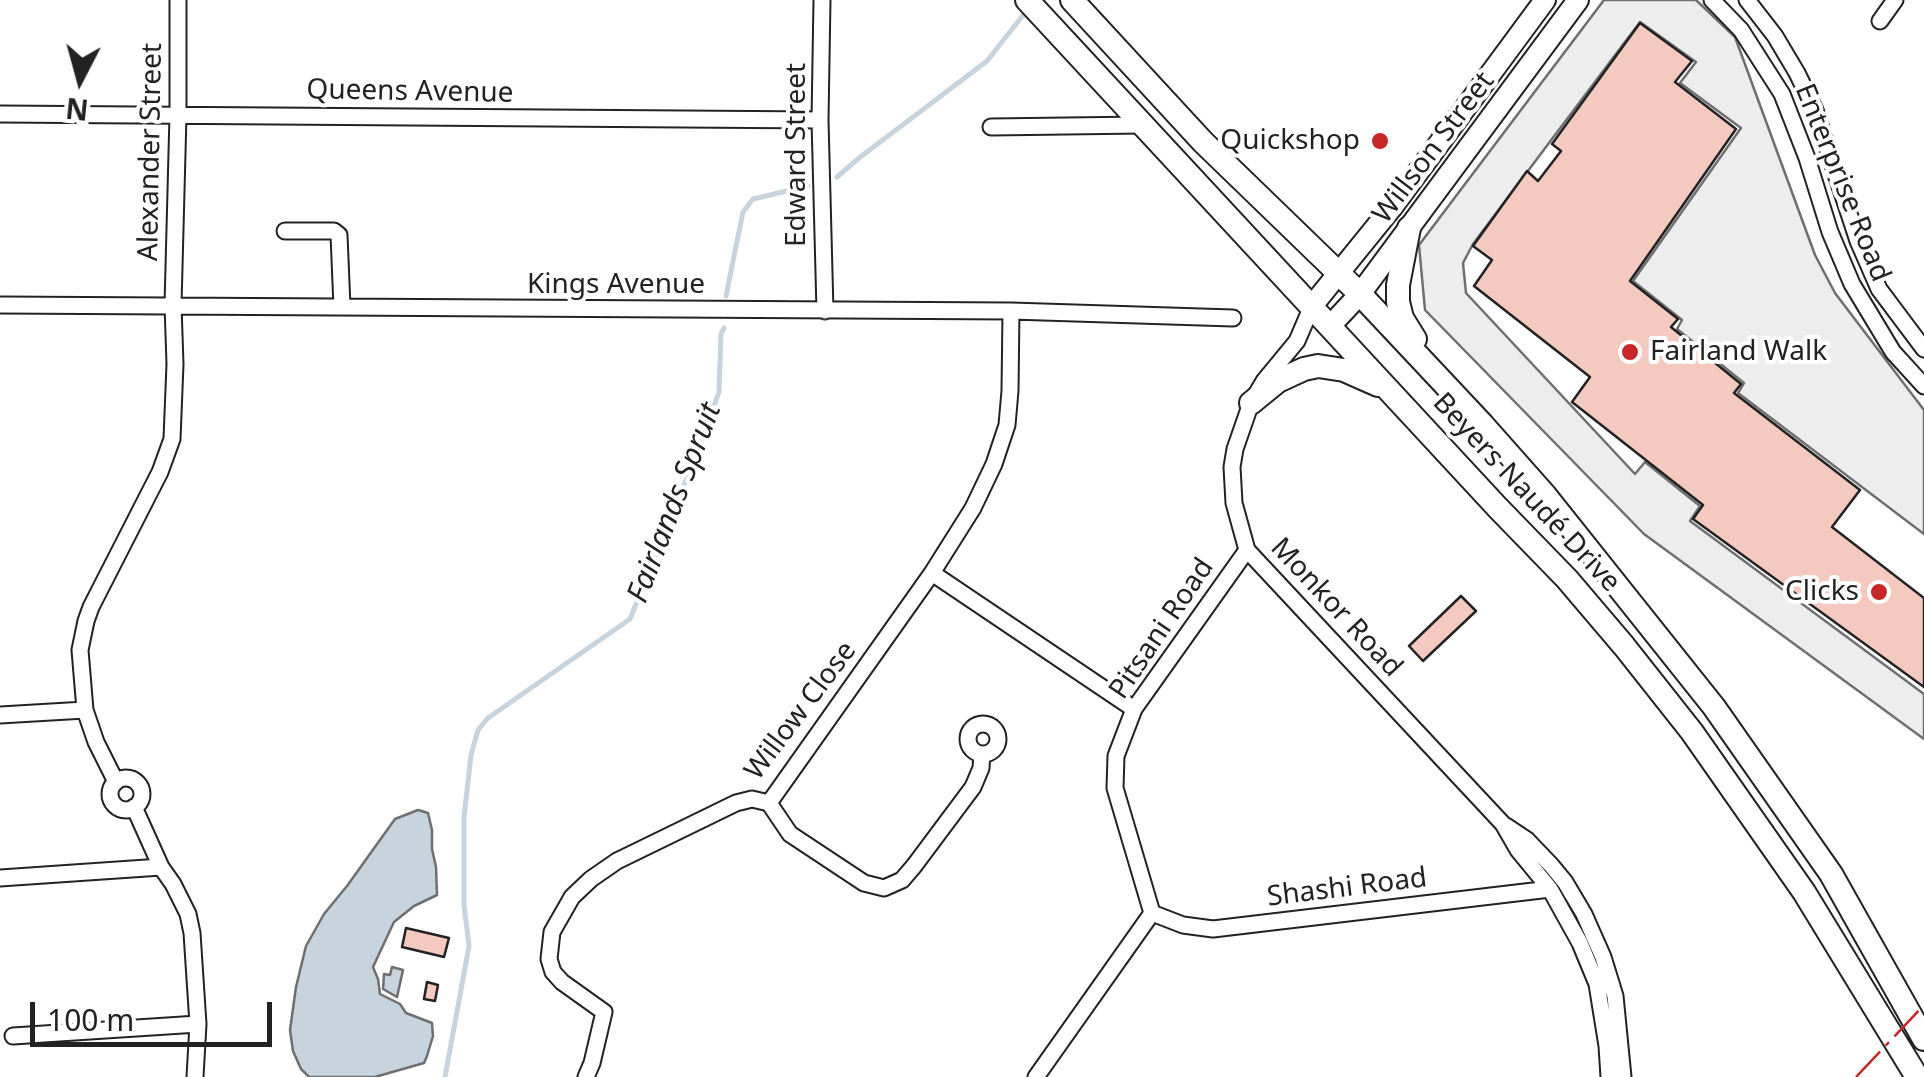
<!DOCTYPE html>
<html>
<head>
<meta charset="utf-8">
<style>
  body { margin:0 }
  #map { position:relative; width:1924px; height:1077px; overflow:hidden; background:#fff; font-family:"Noto Sans",sans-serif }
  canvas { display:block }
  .north { position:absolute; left:30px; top:30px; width:100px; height:100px; -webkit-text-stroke:8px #fff; paint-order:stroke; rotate:186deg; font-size:28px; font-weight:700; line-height:40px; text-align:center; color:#222 }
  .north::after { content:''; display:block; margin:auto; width:35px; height:45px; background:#222; clip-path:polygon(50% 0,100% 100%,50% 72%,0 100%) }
  .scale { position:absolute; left:30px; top:1002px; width:242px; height:45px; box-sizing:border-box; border:5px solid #222; border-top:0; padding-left:12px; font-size:30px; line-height:35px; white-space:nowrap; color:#222; -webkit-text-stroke:8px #fff; paint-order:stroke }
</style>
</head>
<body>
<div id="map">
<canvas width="1924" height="1077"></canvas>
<div class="north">N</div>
<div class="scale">100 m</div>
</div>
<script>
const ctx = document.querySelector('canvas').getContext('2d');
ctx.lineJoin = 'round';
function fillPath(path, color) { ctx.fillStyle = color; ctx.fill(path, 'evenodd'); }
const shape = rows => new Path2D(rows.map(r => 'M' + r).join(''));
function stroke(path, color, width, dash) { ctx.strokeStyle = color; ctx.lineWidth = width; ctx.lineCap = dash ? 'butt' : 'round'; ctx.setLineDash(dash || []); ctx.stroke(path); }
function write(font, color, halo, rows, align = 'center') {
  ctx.font = font + ' "Noto Sans",sans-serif'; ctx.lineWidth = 8; ctx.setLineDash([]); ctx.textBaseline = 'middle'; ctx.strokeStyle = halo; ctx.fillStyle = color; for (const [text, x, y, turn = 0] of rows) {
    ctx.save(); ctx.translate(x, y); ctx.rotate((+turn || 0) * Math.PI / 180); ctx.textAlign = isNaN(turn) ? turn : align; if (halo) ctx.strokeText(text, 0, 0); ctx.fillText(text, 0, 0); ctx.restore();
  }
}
const parking = shape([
  [1604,0,1696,0,1735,37,1815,255,1835,293,1924,410,1924,534,1738,393,1744,383,1677,329,1682,320,1633,281,1741,128,1680,83,1696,62,1640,22,1473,244,1463,263,1466,293,1635,474,1645,462,1700,506,1690,521,1924,694,1924,739,1644,534,1425,310,1419,245,1604,0]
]);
const water = shape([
  [418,810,428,813,432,830,432,849,436,867,437,895,414,906,394,922,373,967,378,979,380,994,400,1004,406,1013,432,1023,433,1036,427,1056,424,1063,375,1077,309,1077,301,1069,293,1051,290,1030,296,987,306,946,324,914,347,886,395,819,418,810],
  [392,967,403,970,397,997,383,989,384,974,390,975,392,967]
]);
const stream = shape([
  [837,177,859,158,987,61,1024,14],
  [726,296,743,212,753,199,808,186],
  [445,1077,469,946,464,905,464,817,471,755,478,730,488,718,630,619,699,448,719,392,721,334,724,328]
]);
const building = shape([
  [1640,23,1692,61,1675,82,1736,129,1630,281,1678,319,1671,327,1741,384,1734,393,1860,490,1832,527,1924,598,1924,687,1693,519,1703,505,1572,402,1590,377,1474,286,1492,260,1473,246,1527,171,1538,181,1561,151,1552,144,1640,23],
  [1461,596,1476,611,1423,661,1409,646,1461,596],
  [406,928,449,938,444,957,402,947,406,928],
  [427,982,438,985,435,1001,424,999,427,982]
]);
const street = shape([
  [822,0,820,120,825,311],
  [1712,0,1741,30,1782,94,1807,158,1830,232,1852,284,1893,352,1924,386],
  [1747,0,1775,36,1797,73,1815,110,1858,241,1879,289,1924,349],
  [1880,21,1895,0],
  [0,114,820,120],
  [991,127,1142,125],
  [285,231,334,231,339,235,342,307],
  [0,305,1011,311,1233,318],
  [1312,306,1297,341,1264,381,1251,403,1235,449,1232,467,1234,503,1247,550,1503,824,1518,850,1550,889,1580,943,1597,984,1607,1046,1609,1077],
  [932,573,1134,709],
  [0,715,85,710],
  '968 739a15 15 0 1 1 30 0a15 15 0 1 1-30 0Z',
  '110 794a16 16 0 1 1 32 0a16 16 0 1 1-32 0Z',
  [116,782,96,742,85,710,80,650,86,621,91,607,160,472,172,439,175,364,173,305,178,115,178,0],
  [769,803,932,573,973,508,994,464,1007,425,1010,391,1011,311],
  [769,803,790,834,864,883,884,888,902,880,914,866,973,787,981,768,982,754],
  [134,807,161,867,173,884,188,914,192,933,198,1024,195,1077],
  [1506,826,1527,840,1551,865,1565,882,1584,914,1603,957,1615,996,1623,1077],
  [0,878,161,867],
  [1152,913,1115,788,1116,756,1134,709,1247,550],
  [1152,913,1183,925,1213,929,1550,889],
  [13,1036,198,1024],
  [586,1077,592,1063,604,1012,562,982,553,972,549,959,552,932,572,897,591,879,617,861,736,803,752,799,769,803],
  [1036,1077,1152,913]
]);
const secondary = shape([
  [1312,306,1393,206,1545,0],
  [1331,325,1360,294,1578,0]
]);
const primary = shape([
  [1027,0,1498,508,1567,579,1624,646,1692,732,1804,892,1917,1077],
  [1072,0,1203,142,1360,294,1483,425,1545,495,1714,707,1831,874,1924,1039],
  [1409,228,1398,285,1398,302,1402,318,1415,339],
  [1251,403,1278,381,1304,369,1318,366,1344,370,1378,385]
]);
const power = shape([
  [1856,1077,1924,1005]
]);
const markers = [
  [1380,141,10,"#c62828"],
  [1630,352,10,"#c62828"],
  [1879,592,10,"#c62828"]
];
const streetNames = [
  ["Queens Avenue",410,92,1],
  ["Willson Street",1434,148,-53],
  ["Alexander Street",151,152,-89],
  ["Edward Street",797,155,-90],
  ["Enterprise Road",1842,183,68],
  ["Kings Avenue",616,285],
  ["Beyers Naudé Drive",1526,493,47],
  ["Monkor Road",1336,608,47],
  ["Pitsani Road",1162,629,-56],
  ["Willow Close",801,711,-53],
  ["Shashi Road",1347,888,-7]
];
const poiNames = [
  ["Quickshop",1360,141],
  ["Fairland Walk",1650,352,"left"],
  ["Clicks",1859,592]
];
const waterNames = [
  ["Fairlands Spruit",675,503,-69]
];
fillPath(parking, '#ededed');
stroke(parking, '#6f6f6f', 2.5);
fillPath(water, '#c7d3dd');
stroke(water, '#6f6f6f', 2.5);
stroke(stream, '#c7d3dd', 5);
fillPath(building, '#f3c9c0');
stroke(building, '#222', 2.5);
stroke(street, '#222', 19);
stroke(secondary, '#222', 24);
stroke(primary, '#222', 26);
stroke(street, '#fff', 15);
stroke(secondary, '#fff', 20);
stroke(primary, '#fff', 22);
stroke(power, '#c62828', 2.5, [35, 8, 5, 8]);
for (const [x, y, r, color] of markers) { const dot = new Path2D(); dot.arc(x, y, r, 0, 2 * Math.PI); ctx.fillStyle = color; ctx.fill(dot); stroke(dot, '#fff', 4); }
write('28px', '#222', '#fff', streetNames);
write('28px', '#222', '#fff', poiNames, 'right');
write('italic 30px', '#222', '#fff', waterNames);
</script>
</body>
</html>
